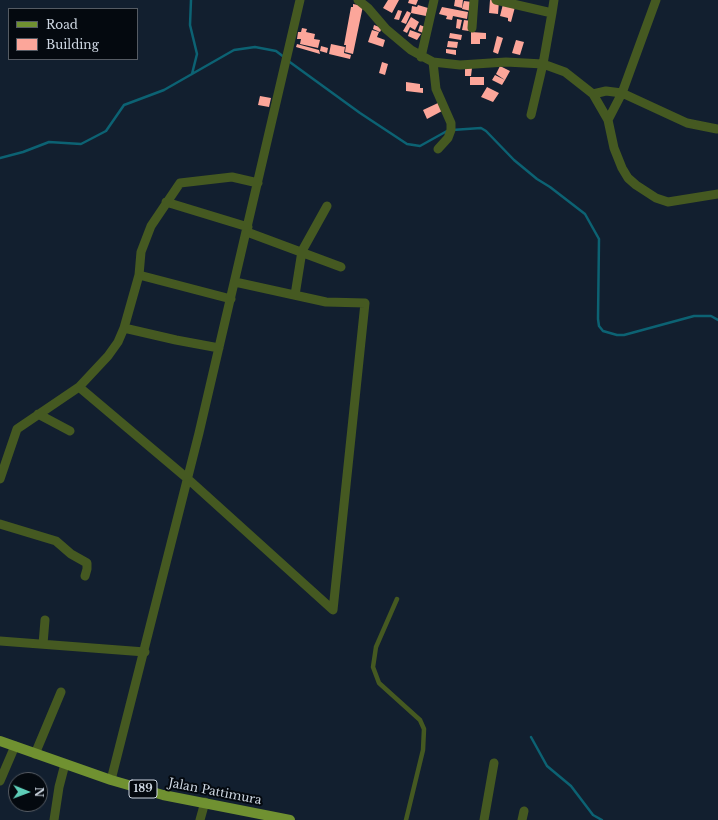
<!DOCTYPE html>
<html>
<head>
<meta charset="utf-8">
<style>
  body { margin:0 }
  #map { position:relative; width:718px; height:820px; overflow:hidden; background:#121f2f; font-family:"Libre Baskerville",serif }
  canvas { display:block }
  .legend { position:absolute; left:8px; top:8px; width:130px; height:52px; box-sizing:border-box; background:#04090f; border:1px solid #555b63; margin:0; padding:5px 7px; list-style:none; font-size:12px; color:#ced7e2 }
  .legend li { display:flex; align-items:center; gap:8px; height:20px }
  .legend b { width:20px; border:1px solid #555b63 }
  .north { position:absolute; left:8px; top:772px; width:40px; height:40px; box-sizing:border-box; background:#04090f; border:1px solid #555b63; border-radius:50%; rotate:91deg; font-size:11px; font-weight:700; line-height:16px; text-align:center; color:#ced7e2 }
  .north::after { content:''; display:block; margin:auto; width:14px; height:18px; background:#5eceb8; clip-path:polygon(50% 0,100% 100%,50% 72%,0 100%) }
</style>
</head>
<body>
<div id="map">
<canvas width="718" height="820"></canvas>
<ul class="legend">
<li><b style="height:5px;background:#709131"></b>Road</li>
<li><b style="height:11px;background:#fca69a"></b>Building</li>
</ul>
<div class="north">N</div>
</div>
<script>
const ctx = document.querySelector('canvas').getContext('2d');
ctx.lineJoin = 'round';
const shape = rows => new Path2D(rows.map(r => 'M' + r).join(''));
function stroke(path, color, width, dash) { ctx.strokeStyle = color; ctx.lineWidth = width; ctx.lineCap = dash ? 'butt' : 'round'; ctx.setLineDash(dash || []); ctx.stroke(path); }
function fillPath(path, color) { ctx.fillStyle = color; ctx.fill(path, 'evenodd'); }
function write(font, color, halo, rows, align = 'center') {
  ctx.font = font + ' "Libre Baskerville",serif'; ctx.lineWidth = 4; ctx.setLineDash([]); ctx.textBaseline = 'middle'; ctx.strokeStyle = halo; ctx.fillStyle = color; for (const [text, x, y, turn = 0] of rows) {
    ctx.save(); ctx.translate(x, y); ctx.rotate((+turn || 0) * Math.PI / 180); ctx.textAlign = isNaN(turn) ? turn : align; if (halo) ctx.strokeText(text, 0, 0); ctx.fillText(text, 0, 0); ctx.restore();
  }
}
const stream = shape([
  [191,0,190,25,197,54,192,74],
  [287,60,360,113,407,144,420,146,447,131],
  [452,130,481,128,486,131,514,160,537,179,550,187,585,214,599,239,598,319,599,326,603,331,617,335,624,335,694,316,711,316,718,320],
  [0,158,23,152,49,142,81,144,106,131,124,105,164,90,234,50,255,47,276,51,284,57],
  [531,737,547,766,571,786,593,815,602,820]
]);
const building = shape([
  [388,0,399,0,392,13,383,8],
  [409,0,418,0,416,5,408,3],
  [455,0,463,0,462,8,454,6],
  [490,0,499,1,498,14,489,13],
  [464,1,472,2,471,11,462,9],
  [353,4,363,6,353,54,345,52,346,45,344,45,351,7,353,7],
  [503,4,515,7,511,22,508,21,508,18,500,16],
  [418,5,428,8,426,16,411,13,412,6,417,7],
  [442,7,468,12,467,19,453,16,452,20,446,19,447,16,439,14],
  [398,10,402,11,399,20,394,19],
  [407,11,411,13,406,24,401,22],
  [411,17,419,22,415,30,410,27,407,33,403,31],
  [457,19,462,20,460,29,456,28],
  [464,20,471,21,469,31,462,30],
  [374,25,382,28,380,32,373,29],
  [420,25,425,27,423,33,418,31],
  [302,28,307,29,306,32,315,34,314,39,320,40,318,48,300,44,301,39,297,39,298,32,301,32],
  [372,30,379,32,377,37,385,40,383,47,368,42],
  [410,30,421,34,417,40,408,36],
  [471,32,486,33,486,39,480,39,480,44,471,44],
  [450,33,462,35,461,40,449,38],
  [497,36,503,38,498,54,493,52],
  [516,40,524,42,520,55,512,53],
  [448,41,458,42,457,48,447,47],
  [297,44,319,50,320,54,296,47],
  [331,44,345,47,344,53,351,55,350,59,329,54],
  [321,46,328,48,327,53,320,51],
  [446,49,456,50,456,55,446,53],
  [382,62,388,64,385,75,379,73],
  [500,66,510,71,505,80,496,74],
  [465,68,472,68,471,76,465,76],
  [495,75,505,80,502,85,492,80],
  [470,77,484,77,484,85,470,85],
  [406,82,420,84,420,88,423,88,423,93,406,91],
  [487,87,499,93,493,102,481,97],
  [260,96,271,98,269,107,258,105],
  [438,103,442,111,427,119,423,110]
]);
const service = shape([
  [397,599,376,647,373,667,379,683,420,720,424,729,423,750,406,820]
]);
const minor = shape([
  [358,0,368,8,386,29,411,50,433,62,460,65,506,62,543,64,565,72,593,94,608,120,614,148,622,168,628,178,636,185,656,198,668,202,718,194],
  [496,0,552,13,554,0],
  [472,28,474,0],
  [421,57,434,0],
  [433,62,436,89,451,123,451,130,448,138,438,149],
  [593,94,606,91,622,93,687,123,717,129],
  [531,115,543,64,552,13],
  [608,120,622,93,656,0],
  [166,202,248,227],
  [247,232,341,267],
  [139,275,141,252,151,226,180,183,232,177,258,183],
  [295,295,302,251,327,206],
  [124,328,176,340,219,348],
  [79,387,188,479,333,610,365,303,326,302,235,282],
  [38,414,70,431],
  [0,479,17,429,79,387,108,356,118,342,124,328,139,275,231,299],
  [0,524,56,541,71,554,87,563,87,569,85,576],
  [0,641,145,652],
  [43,644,45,620],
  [35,754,61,692],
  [111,780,199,433,300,0],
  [0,781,15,746],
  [54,820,59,787,65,764],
  [200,820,205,802],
  [484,820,494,763],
  [522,820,524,811]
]);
const primary = shape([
  [0,741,111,780,163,795,290,820]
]);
const shields = [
  [143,789,28]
];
const shieldNames = [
  ["189",143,789]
];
const streetNames = [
  ["Jalan Pattimura",215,792,11]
];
stroke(stream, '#0c6273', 2.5);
fillPath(building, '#fca69a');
stroke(service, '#455921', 4.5);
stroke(minor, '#455921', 9);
stroke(primary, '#709131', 10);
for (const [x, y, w] of shields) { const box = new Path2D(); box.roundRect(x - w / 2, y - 9, w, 18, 3); ctx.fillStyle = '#04090f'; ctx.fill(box); stroke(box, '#ced7e2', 1); }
write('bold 11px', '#ced7e2', null, shieldNames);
write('12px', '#ced7e2', '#04090f', streetNames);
</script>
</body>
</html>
